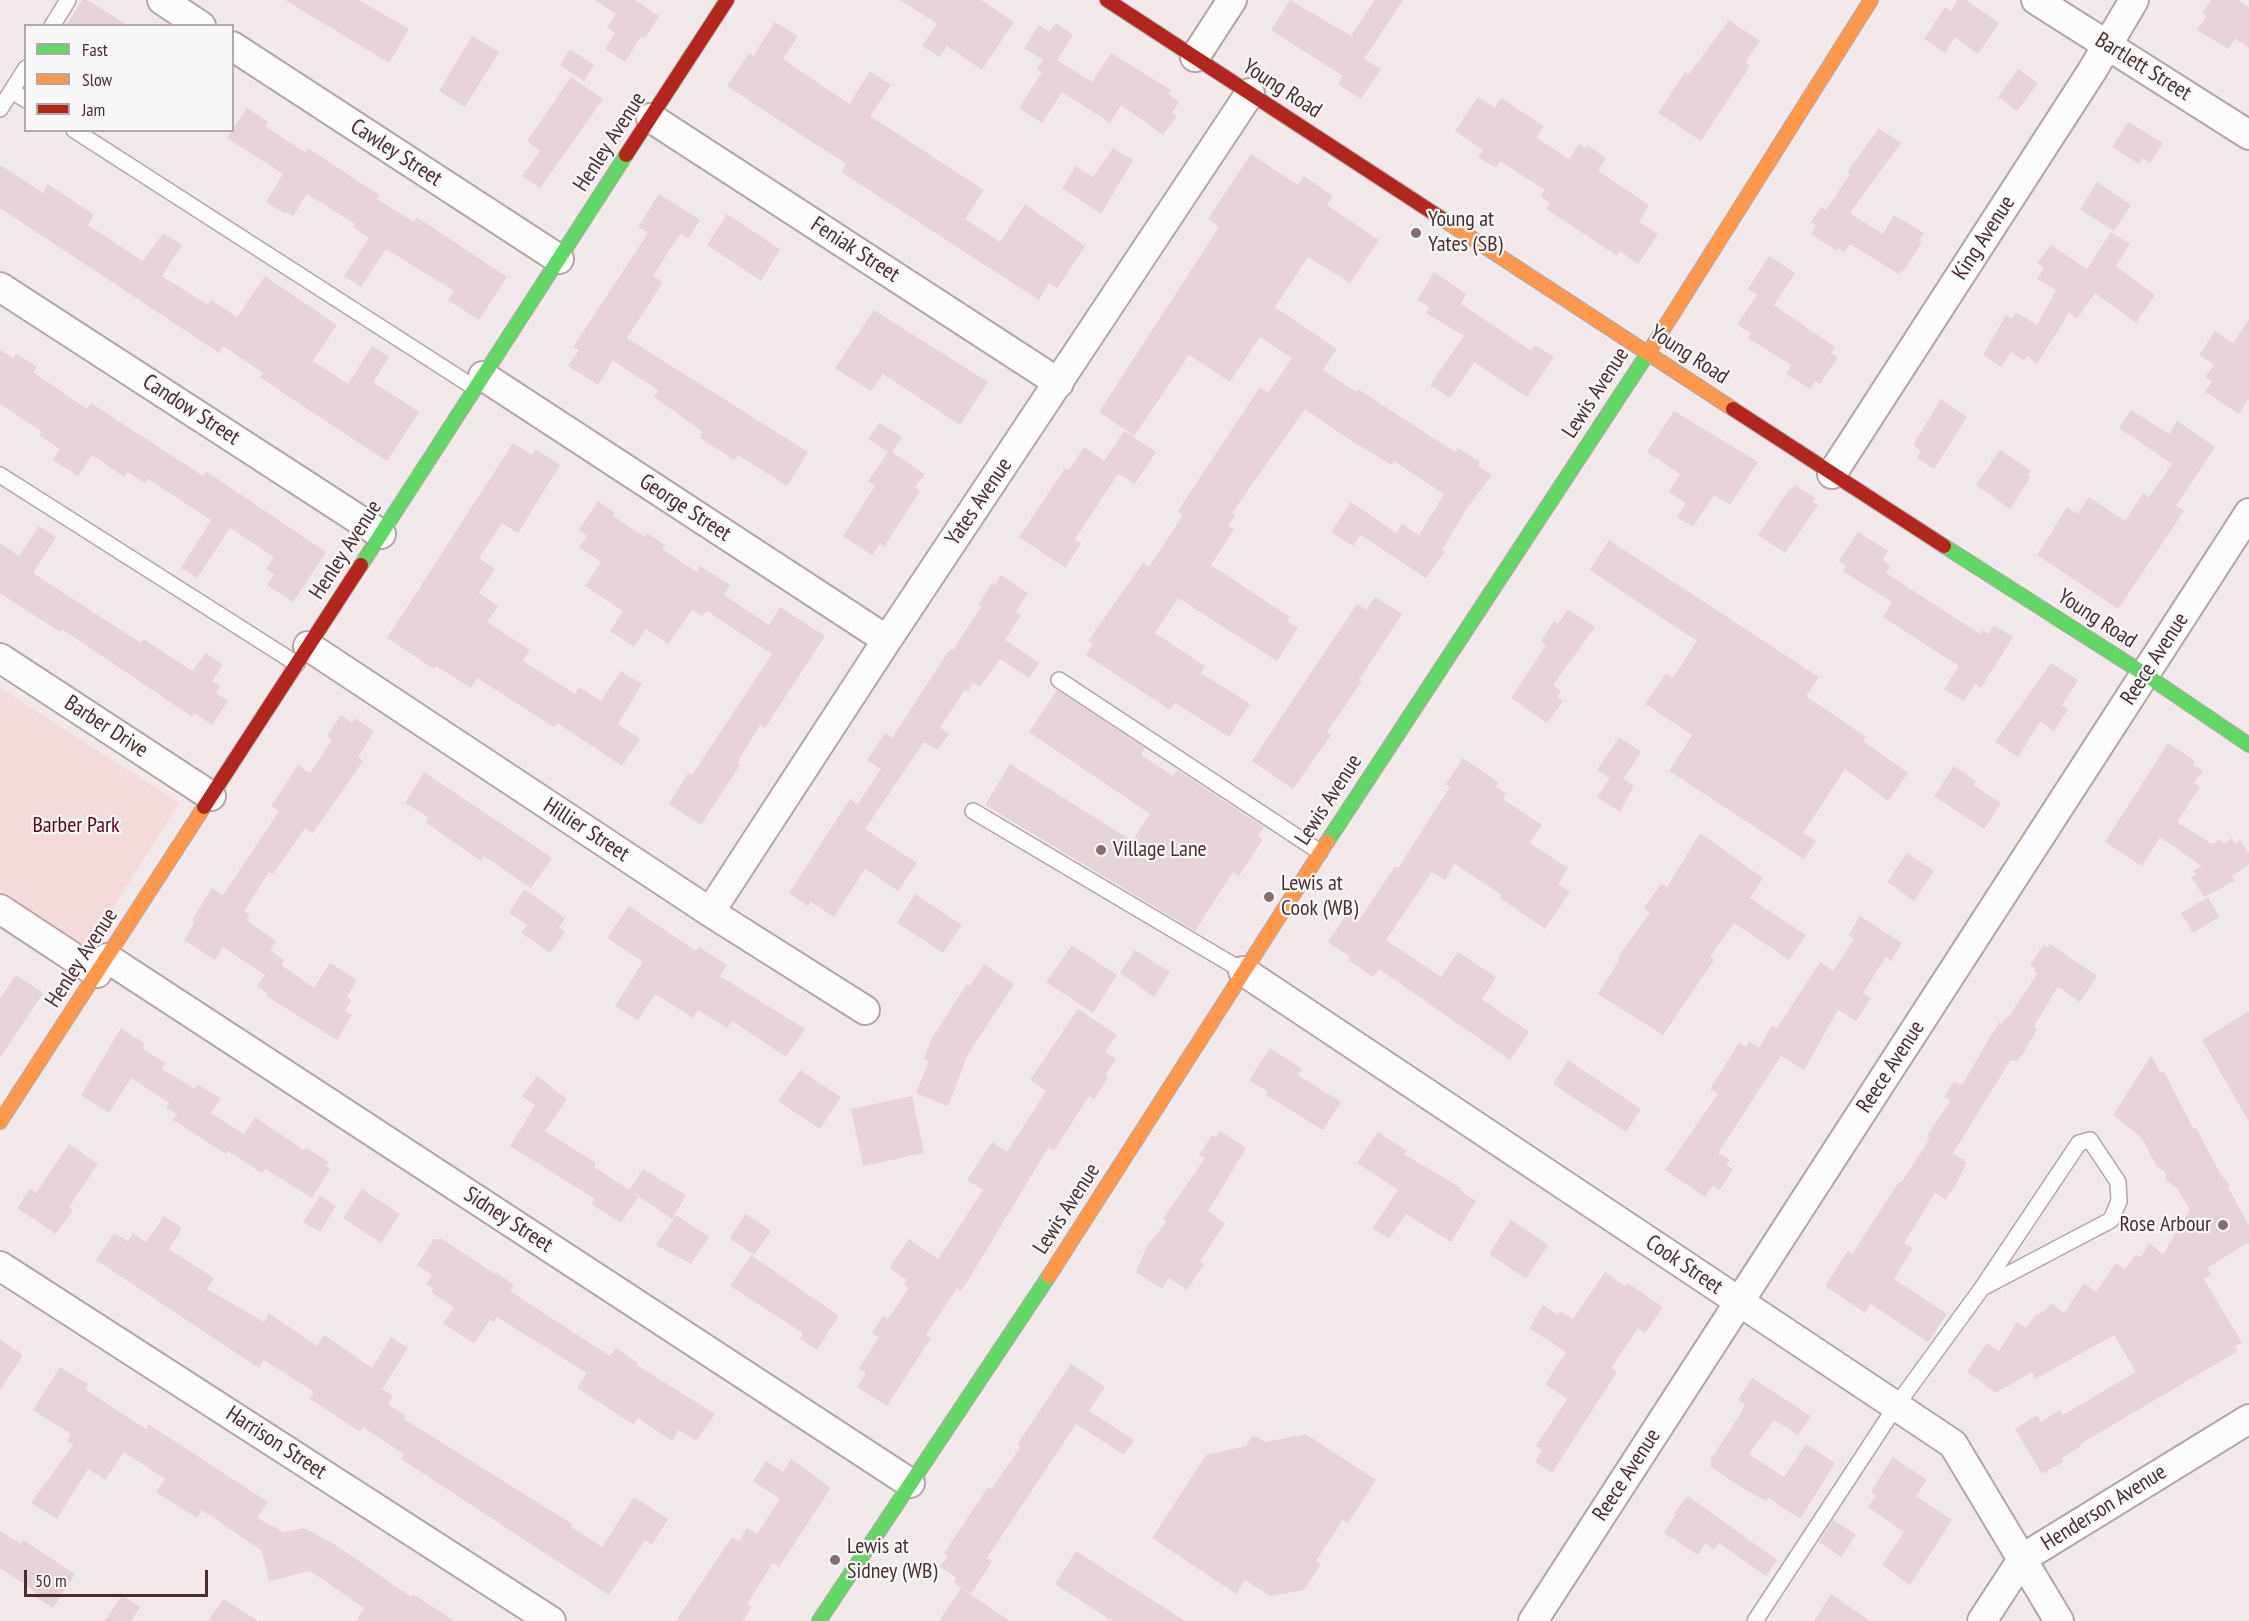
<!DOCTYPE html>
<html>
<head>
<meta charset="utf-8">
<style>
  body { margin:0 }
  #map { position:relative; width:2249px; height:1621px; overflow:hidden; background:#f2eaea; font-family:"PT Sans Narrow",sans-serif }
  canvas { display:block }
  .legend { position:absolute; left:24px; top:24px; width:210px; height:108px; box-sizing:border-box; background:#f8f8f8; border:2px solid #b3a7a8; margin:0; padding:8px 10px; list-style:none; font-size:18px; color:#4b2d2f }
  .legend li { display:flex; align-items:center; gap:12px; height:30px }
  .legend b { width:30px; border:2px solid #b3a7a8 }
  .scale { position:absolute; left:24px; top:1570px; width:184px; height:27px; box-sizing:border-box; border:3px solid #4b2d2f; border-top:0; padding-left:8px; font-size:18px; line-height:21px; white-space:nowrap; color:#4b2d2f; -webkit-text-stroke:4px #f8f8f8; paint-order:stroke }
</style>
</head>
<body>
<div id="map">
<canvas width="2249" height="1621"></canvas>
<ul class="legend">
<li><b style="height:8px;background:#63d668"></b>Fast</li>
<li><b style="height:8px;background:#ff974d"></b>Slow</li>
<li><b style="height:8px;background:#b3261e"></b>Jam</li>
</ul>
<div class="scale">50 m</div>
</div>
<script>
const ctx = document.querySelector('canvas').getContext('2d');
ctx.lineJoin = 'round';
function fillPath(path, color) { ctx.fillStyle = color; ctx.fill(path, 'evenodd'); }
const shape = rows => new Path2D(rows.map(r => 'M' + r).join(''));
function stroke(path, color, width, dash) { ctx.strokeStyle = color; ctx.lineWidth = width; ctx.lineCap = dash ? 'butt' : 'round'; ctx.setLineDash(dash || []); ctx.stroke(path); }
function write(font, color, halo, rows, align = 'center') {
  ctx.font = font + ' "PT Sans Narrow",sans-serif'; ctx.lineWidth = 4.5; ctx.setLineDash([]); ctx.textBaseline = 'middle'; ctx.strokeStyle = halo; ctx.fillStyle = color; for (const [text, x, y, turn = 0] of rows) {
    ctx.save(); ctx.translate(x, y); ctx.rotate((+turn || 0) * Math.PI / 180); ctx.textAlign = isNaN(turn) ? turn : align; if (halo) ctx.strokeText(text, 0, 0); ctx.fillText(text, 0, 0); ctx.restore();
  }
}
const green = shape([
  [0,688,179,803,87,949,0,893]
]);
const building = shape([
  [82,0,88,0,128,26,66,26],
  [285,0,359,0,409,29,389,63],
  [595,0,635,0,659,16,645,39,641,37,625,62,605,49,615,33,607,27,616,14],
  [900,0,981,0,1014,22,982,70,947,46,939,57,922,46,937,24],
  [1290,0,1351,36,1375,0,1403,0,1364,59,1381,69,1361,99,1338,84,1343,76,1271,30],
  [1957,0,1966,0,1999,23,1978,54,1955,37,1945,53,1924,39,1945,7,1951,11],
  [2211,0,2238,0,2249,7,2249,48,2235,39,2228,49,2197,30,2206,16,2202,13],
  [1729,20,1760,41,1745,62,1750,66,1701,141,1658,113,1685,72,1689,74],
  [775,22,798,36,783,59,849,104,870,71,891,85,870,116,984,190,965,219,1000,242,1025,204,1085,246,1057,289,1049,283,1039,300,841,172,846,164,727,86,749,53,753,56],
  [1056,23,1073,35,1057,60,1092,82,1111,53,1171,90,1168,94,1179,102,1172,113,1177,116,1163,135,1121,105,1110,123,1062,92,1042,123,1019,108,1042,72,1037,69,1043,60,1024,48,1039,25,1049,32],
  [472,36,499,52,465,107,439,91],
  [570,49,594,65,584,81,560,65],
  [2018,69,2038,83,2017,111,1998,97],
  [571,77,603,99,540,188,522,176,540,151,527,141],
  [1478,97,1495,108,1501,98,1544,126,1537,138,1569,159,1579,144,1585,148,1587,145,1606,158,1598,171,1649,205,1639,222,1658,234,1638,264,1620,251,1617,256,1546,209,1550,203,1540,196,1545,190,1500,161,1496,168,1478,157,1483,150,1455,131],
  [247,108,268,122,265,126,306,153,308,148,379,195,377,199,414,222,417,217,507,277,479,320,448,300,454,291,386,249,361,287,344,276,369,238,353,227,355,224,307,194,293,216,286,212,285,214,266,202,283,174,227,138],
  [2128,122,2163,143,2150,163,2143,158,2139,164,2112,147],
  [1879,128,1901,143,1850,213,1883,234,1894,215,1924,233,1919,241,1922,242,1903,272,1901,270,1899,274,1850,244,1844,252,1839,248,1837,251,1811,234,1816,226,1811,222,1821,207,1826,210,1850,174,1847,172],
  [1113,148,1133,160,1101,214,1062,188,1076,166,1093,177],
  [1251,154,1298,185,1304,176,1333,196,1327,205,1379,240,1350,283,1308,257,1275,307,1337,349,1323,370,1356,392,1358,389,1455,452,1458,448,1480,462,1478,466,1492,475,1467,508,1442,550,1445,552,1426,578,1361,535,1353,546,1331,532,1351,502,1396,533,1402,524,1419,535,1444,494,1394,461,1392,465,1353,442,1305,409,1232,513,1235,515,1228,526,1234,529,1211,565,1290,617,1287,621,1298,628,1277,661,1178,598,1155,633,1205,666,1201,673,1250,704,1229,737,1175,703,1170,710,1086,655,1093,644,1088,641,1143,563,1149,567,1183,515,1177,512,1260,387,1268,393,1292,358,1260,337,1230,382,1189,355,1134,436,1099,412,1219,227,1208,219],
  [0,165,43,193,48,184,94,215,88,225,143,261,163,233,182,245,162,276,208,305,211,300,237,317,265,276,337,325,313,361,348,384,372,346,389,357,373,382,419,412,387,461,295,401,260,377,263,373,223,346,219,353,0,208],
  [2097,182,2131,205,2114,231,2080,209],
  [659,194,700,220,688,239,680,234,653,276,663,282,627,338,808,452,787,486,738,455,734,460,700,438,703,432,654,397,658,390,613,361,598,385,568,366,579,350,573,347,648,233,638,227],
  [727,214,780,249,761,281,707,245],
  [2111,232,2130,244,2116,266,2155,295,2136,323,2095,293,2077,319,2069,313,2037,364,2027,356,2025,361,2011,352,2001,367,1983,355,2006,315,2012,319,2016,312,2037,325,2056,290,2037,279,2044,268,2037,263,2051,245,2087,269],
  [1769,256,1795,273,1774,305,1835,347,1831,353,1838,357,1820,384,1815,381,1810,389,1786,374,1791,365,1748,338,1751,333,1737,325,1757,295,1748,289],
  [1434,272,1466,294,1461,304,1531,351,1535,345,1554,357,1527,397,1474,362,1450,398,1430,385,1464,336,1426,313,1429,307,1417,300],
  [874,310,988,382,960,425,883,374,871,391,835,368],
  [2249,319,2249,398,2239,414,2205,392,2212,381,2205,377,2214,365,2199,355,2215,331,2233,343],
  [0,350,13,358,16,353,37,367,33,372,87,409,91,403,203,476,206,471,326,552,293,602,267,585,274,574,266,569,274,557,230,528,197,578,181,568,211,520,148,479,145,483,128,472,124,477,92,455,78,476,53,460,60,449,39,435,42,432,0,404],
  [1941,399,1967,417,1934,469,1917,458,1921,451,1913,445],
  [2131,410,2169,434,2177,421,2215,447,2176,506,2184,511,2118,609,2037,555,2067,507,2078,514,2089,497,2125,521,2143,493,2149,497,2172,464,2119,428],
  [1674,411,1758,462,1730,505,1714,495,1693,527,1677,517,1686,503,1669,492,1680,474,1647,452],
  [879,423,902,437,892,452,925,474,915,487,920,491,884,547,880,544,872,555,843,536,875,486,868,481,888,452,868,439],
  [1124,431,1156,452,1135,484,1118,474,1075,539,1081,543,1065,568,1019,537,1065,468,1069,470,1084,447,1104,461],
  [513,443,532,455,536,449,560,465,518,533,502,523,479,558,495,569,479,593,498,606,487,622,530,650,523,661,575,694,579,687,601,701,621,671,642,684,618,724,640,739,622,766,557,723,554,727,477,678,471,688,436,666,434,669,387,638],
  [2000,450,2031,471,2028,476,2031,477,2010,509,1976,485],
  [1795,485,1815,498,1813,502,1818,505,1785,553,1758,535,1790,488,1792,489],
  [598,501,615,513,613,516,645,537,647,533,665,545,662,549,697,572,700,566,730,585,724,595,769,625,780,607,825,636,765,728,760,725,737,763,740,765,701,825,669,804,688,773,692,775,772,654,707,611,702,616,692,610,668,644,646,629,634,647,610,631,623,611,585,586,601,562,579,547,587,536,579,530],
  [39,526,56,537,33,573,141,643,143,639,192,671,206,653,223,665,212,681,220,686,216,693,228,701,212,725,194,713,192,717,62,629,60,632,0,593,0,543,19,556],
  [1858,532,1888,551,1883,560,1890,566,1886,573,1980,634,1983,630,1988,634,1994,625,2013,637,1981,688,1975,684,1964,701,1944,689,1959,666,1883,617,1892,602,1843,571,1846,566,1839,561],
  [1609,540,1819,677,1806,696,1866,737,1863,741,1908,773,1888,801,1845,769,1803,833,1816,841,1804,859,1669,771,1692,735,1645,704,1666,673,1673,678,1697,641,1590,570],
  [1001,575,1028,593,1016,612,1021,615,1005,640,1039,663,1029,678,1000,659,980,687,973,683,968,692,965,690,940,727,949,734,937,750,924,742,865,829,917,863,898,891,865,869,834,917,811,902,808,906,789,893,850,799,858,804,881,769,867,760,885,733,892,738,950,649,953,650,981,607,978,605,992,583,995,585],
  [1375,597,1402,614,1359,680,1362,681,1327,732,1331,735,1293,789,1252,761,1357,604,1366,610],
  [1568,609,1595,627,1553,685,1561,691,1557,697,1563,701,1547,723,1511,698,1546,645,1541,641,1554,621,1558,624],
  [2051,663,2078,680,2062,705,2068,709,2054,731,2040,722,2018,757,1995,742],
  [1057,690,1145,748,1141,755,1173,776,1177,770,1264,827,1258,836,1263,839,1239,876,1233,872,1195,931,985,805,1010,764,1132,841,1150,814,1029,732],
  [341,715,352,723,354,718,374,731,358,757,363,761,313,833,305,828,273,874,269,872,244,911,250,914,246,920,276,941,270,950,284,960,281,965,314,988,330,963,357,980,347,997,352,1000,345,1011,352,1015,337,1040,266,996,268,994,257,986,265,975,223,947,215,960,184,940,195,922,192,920,212,888,223,895,279,811,271,806,298,765,310,773,332,740,327,736],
  [1619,737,1641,752,1623,779,1634,786,1620,812,1597,797,1610,778,1597,770],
  [2168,743,2195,761,2193,765,2203,771,2194,783,2200,787,2177,822,2212,844,2220,839,2224,844,2232,838,2235,844,2240,840,2249,854,2249,864,2232,876,2235,881,2204,897,2191,877,2196,875,2193,871,2202,866,2160,837,2142,866,2105,842],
  [1463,758,1499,783,1496,786,1506,794,1503,799,1542,825,1530,843,1568,868,1558,884,1570,892,1545,929,1500,898,1502,895,1455,864,1445,880,1432,872,1386,940,1441,977,1458,952,1496,977,1482,999,1529,1032,1510,1060,1379,969,1373,977,1348,960,1350,957,1328,942,1347,914,1358,922,1395,866,1398,868,1450,787,1446,784],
  [1954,766,1976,781,1973,785,2001,803,1984,829,1934,796],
  [424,772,552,858,531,888,484,856,481,861,425,822,428,817,405,803],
  [1700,833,1763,878,1750,898,1806,935,1789,960,1734,923,1710,957,1714,960,1663,1035,1598,994,1619,960,1617,958,1650,913,1644,908,1661,884,1667,887],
  [1907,853,1934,871,1914,901,1887,882],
  [524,889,565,918,559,927,565,932,550,953,521,933,527,925,509,913],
  [915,894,962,925,943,953,897,923],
  [2208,897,2219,917,2193,933,2181,913],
  [629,906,696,951,699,947,727,965,720,976,805,1029,786,1057,732,1021,727,1028,698,1010,693,1018,655,994,638,1020,615,1006,643,962,607,938],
  [1860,916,1902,943,1891,961,1886,957,1863,993,1871,998,1856,1021,1838,1010,1804,1070,1781,1056,1718,1153,1730,1160,1726,1165,1733,1169,1719,1191,1712,1186,1705,1197,1665,1170,1718,1094,1710,1089,1739,1043,1746,1047,1749,1041,1759,1048,1772,1025,1777,1028,1820,962,1833,971,1854,939,1848,936],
  [2050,944,2097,976,2080,1002,2058,987,2034,1026,2037,1029,2023,1054,2016,1061,2010,1061,1953,1153,1967,1162,1955,1186,1945,1200,1935,1193,1904,1243,1913,1248,1894,1279,1947,1314,1928,1342,1871,1304,1865,1313,1825,1286,1848,1251,1852,1254,1899,1182,1901,1183,1930,1138,1927,1136,1950,1101,1944,1097,1954,1081,1962,1085,1999,1022,2001,1024,2011,1013,2037,974,2033,971,2035,968,2030,965,2043,945,2048,947],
  [1072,945,1117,975,1093,1013,1046,982],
  [1135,950,1170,972,1154,997,1120,973],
  [984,964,1014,984,968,1054,948,1106,916,1093,929,1061,924,1059,932,1038,967,984,970,986],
  [16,975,43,993,0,1058,0,999],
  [1078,1009,1117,1035,1105,1052,1116,1059,1105,1075,1108,1078,1094,1099,1089,1096,1054,1151,1048,1148,967,1282,961,1291,957,1288,926,1335,931,1338,887,1406,857,1387,866,1373,859,1368,879,1337,872,1333,883,1316,888,1319,909,1288,904,1284,907,1280,889,1268,909,1239,938,1259,983,1190,967,1180,992,1142,1007,1152,1046,1091,1030,1080],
  [2249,1011,2249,1122,2202,1040],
  [121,1028,145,1044,142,1048,165,1063,162,1069,195,1089,198,1085,221,1098,211,1113,244,1134,255,1117,304,1150,306,1148,329,1162,326,1166,330,1169,312,1198,265,1169,262,1173,228,1151,226,1154,173,1120,177,1114,166,1108,169,1103,131,1078,109,1113,81,1095],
  [1270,1048,1302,1069,1298,1075,1341,1102,1323,1130,1266,1095,1268,1092,1249,1080],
  [2151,1056,2160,1072,2164,1072,2193,1128,2196,1128,2221,1175,2230,1185,2228,1187,2249,1226,2249,1242,2207,1268,2211,1275,2204,1279,2242,1343,2235,1346,2238,1351,2080,1444,2081,1446,2062,1458,2063,1462,2042,1474,2015,1429,2037,1415,2041,1422,2060,1410,2063,1415,2136,1372,2114,1335,2035,1379,2032,1372,1996,1393,1967,1372,1987,1343,1999,1351,2017,1322,2026,1328,2035,1315,2045,1311,2051,1303,2064,1313,2084,1283,2096,1292,2116,1263,2125,1269,2134,1256,2142,1256,2149,1243,2163,1254,2190,1210,2177,1188,2166,1180,2166,1173,2156,1166,2142,1138,2113,1115],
  [1568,1060,1641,1109,1626,1132,1553,1084],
  [800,1070,841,1097,820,1129,778,1101],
  [537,1076,567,1099,545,1131,596,1163,594,1167,639,1196,621,1223,591,1204,595,1199,510,1146,535,1105,522,1096],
  [912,1096,924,1153,863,1166,851,1109],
  [1220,1131,1246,1148,1208,1211,1225,1223,1200,1261,1204,1264,1187,1290,1169,1278,1162,1289,1136,1272,1147,1246,1167,1221,1163,1219,1205,1158,1199,1155,1212,1135,1216,1137],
  [1378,1132,1407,1151,1404,1154,1461,1188,1460,1190,1476,1201,1451,1242,1406,1214,1389,1239,1373,1228,1398,1190,1357,1163],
  [69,1144,98,1164,69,1207,73,1210,56,1234,17,1208,30,1189,36,1193],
  [643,1169,686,1195,672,1219,629,1190],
  [362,1189,400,1214,381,1243,343,1218],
  [320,1196,336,1206,320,1232,303,1222],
  [746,1214,771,1231,754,1255,729,1238],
  [676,1215,709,1237,691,1264,656,1245],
  [164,1216,182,1228,169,1249,214,1278,207,1289,264,1322,269,1313,317,1346,324,1335,372,1368,391,1337,408,1348,382,1389,393,1396,388,1404,406,1416,404,1419,572,1524,571,1527,602,1547,634,1497,668,1519,652,1545,645,1540,609,1595,401,1459,404,1454,363,1427,360,1432,309,1398,314,1392,264,1360,259,1368,96,1260,114,1233,128,1241,133,1233,146,1242],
  [1511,1220,1548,1245,1526,1279,1489,1254],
  [434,1239,442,1239,495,1274,496,1272,514,1285,510,1291,610,1356,616,1348,638,1363,637,1365,715,1414,696,1441,679,1430,672,1441,638,1418,634,1425,577,1388,587,1373,497,1317,493,1322,490,1320,474,1344,443,1323,454,1308,431,1292,433,1288,426,1284,432,1275,417,1265],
  [751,1255,839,1316,817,1350,800,1339,803,1333,730,1286],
  [1605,1272,1625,1286,1628,1283,1663,1307,1645,1333,1638,1328,1611,1368,1617,1372,1552,1473,1535,1462,1542,1450,1536,1446,1567,1399,1545,1384,1566,1352,1529,1328,1543,1305,1558,1315,1560,1311,1573,1319],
  [0,1339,23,1355,0,1390],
  [1071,1364,1105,1387,1089,1411,1134,1440,1124,1455,1076,1424,987,1558,992,1561,971,1594,953,1582,956,1578,940,1567,948,1556,944,1553,988,1487,991,1489,1020,1448,1017,1445],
  [60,1367,88,1384,85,1389,107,1404,146,1429,148,1424,268,1502,257,1518,284,1532,304,1528,337,1546,411,1597,413,1594,455,1621,356,1621,364,1608,310,1571,269,1581,262,1551,202,1510,197,1518,156,1492,165,1479,124,1452,105,1480,88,1469,57,1519,31,1503,73,1445,67,1441,71,1434,33,1410],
  [1752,1378,1811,1416,1798,1435,1774,1420,1749,1454,1784,1477,1806,1444,1835,1463,1800,1519,1768,1498,1766,1501,1744,1489,1711,1467,1711,1459,1741,1413,1745,1404,1738,1400],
  [1306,1434,1376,1480,1348,1523,1343,1520,1316,1561,1321,1564,1304,1590,1270,1596,1245,1580,1236,1594,1152,1538,1206,1455,1246,1446,1253,1435,1265,1442],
  [1893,1457,1927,1480,1916,1496,1952,1520,1910,1585,1882,1565,1904,1532,1868,1507,1876,1496,1871,1491],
  [791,1459,831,1488,779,1567,773,1563,747,1604,752,1607,743,1621,676,1621,732,1537,739,1541,747,1528,757,1534,780,1499,753,1481,766,1461,783,1472],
  [1688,1496,1777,1560,1766,1576,1719,1543,1714,1550,1705,1543,1698,1555,1664,1533,1676,1514,1674,1513],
  [1833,1520,1856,1535,1841,1557,1819,1542],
  [0,1531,21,1544,23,1540,75,1574,53,1608,34,1596,36,1592,0,1568],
  [1076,1551,1185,1621,1112,1621,1055,1584],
  [961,1588,1010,1621,939,1621],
  [1831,1594,1870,1621,1814,1621],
  [122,1595,140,1607,131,1621,105,1621],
  [223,1599,258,1621,208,1621]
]);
const lane = shape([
  [52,26,68,0],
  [12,91,26,100],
  [0,109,26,68],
  [74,130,475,388],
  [0,475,297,664],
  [1059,680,1320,852],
  [973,811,1243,971],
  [1755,1621,1896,1406,1982,1288,2079,1143,2090,1140,2118,1182,2119,1201,2111,1220,1982,1288]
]);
const street = shape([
  [162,0,201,26],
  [2036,0,2249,135],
  [232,46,559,259],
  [1195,57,1232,0],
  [651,118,1059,383],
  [0,287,381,534],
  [483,376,887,640],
  [1832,474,2092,71,2134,0],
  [308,646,710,912,865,1010],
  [0,658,211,796],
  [0,909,97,973],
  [710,912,887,640,1250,93],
  [107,958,910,1483],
  [1243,971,1953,1444,2059,1621],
  [0,1266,551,1621],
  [1533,1621,2249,513],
  [1982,1621,2023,1558,2249,1419]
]);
const fast = shape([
  [1944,546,2146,675,2249,745],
  [361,565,626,155],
  [1327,842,1652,347],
  [819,1621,1049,1276]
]);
const slow = shape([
  [1441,218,1733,409],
  [1652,347,1871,0],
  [0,1122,204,807],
  [1049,1276,1327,842]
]);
const jam = shape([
  [1107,0,1441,218],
  [626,155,727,0],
  [1733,409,1944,546],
  [204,807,361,565]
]);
const markers = [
  [1416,233,6,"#856f70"],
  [1101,850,6,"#856f70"],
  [1269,897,6,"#856f70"],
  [2223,1225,6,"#856f70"],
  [835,1560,6,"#856f70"]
];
const streetNames = [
  ["Bartlett Street",2143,67,32],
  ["Young Road",1282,89,33],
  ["Henley Avenue",610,142,-57],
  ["Cawley Street",396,153,33],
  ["King Avenue",1984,238,-57],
  ["Feniak Street",855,250,33],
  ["Young Road",1689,355,33],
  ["Lewis Avenue",1596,393,-57],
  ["Candow Street",191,410,33],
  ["Yates Avenue",979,502,-56],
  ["George Street",685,508,33],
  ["Henley Avenue",346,550,-57],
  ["Young Road",2097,619,33],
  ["Reece Avenue",2155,659,-57],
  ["Barber Drive",106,727,33],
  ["Lewis Avenue",1329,800,-57],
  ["Hillier Street",586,830,33],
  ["Henley Avenue",82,958,-57],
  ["Reece Avenue",1891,1067,-57],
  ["Lewis Avenue",1067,1209,-57],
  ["Sidney Street",508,1220,33],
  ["Cook Street",1684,1265,34],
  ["Harrison Street",276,1443,33],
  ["Reece Avenue",1627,1475,-57],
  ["Henderson Avenue",2104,1508,-32]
];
const poiNames = [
  ["Young at",1428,220],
  ["Yates (SB)",1428,245],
  ["Village Lane",1113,850],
  ["Lewis at",1281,884],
  ["Cook (WB)",1281,909],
  ["Rose Arbour",2211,1225,"right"],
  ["Lewis at",847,1547],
  ["Sidney (WB)",847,1572]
];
const parkNames = [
  ["Barber Park",76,826]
];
fillPath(green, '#f4dbdb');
fillPath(building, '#e5d3d8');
stroke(lane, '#b6a5a5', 18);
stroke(street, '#b6a5a5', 32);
stroke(fast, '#b6a5a5', 16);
stroke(slow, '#b6a5a5', 16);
stroke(jam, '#b6a5a5', 16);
stroke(lane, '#fdfcfc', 15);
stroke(street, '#fdfcfc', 28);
stroke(fast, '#63d668', 14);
stroke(slow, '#ff974d', 14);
stroke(jam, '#b3261e', 14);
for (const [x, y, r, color] of markers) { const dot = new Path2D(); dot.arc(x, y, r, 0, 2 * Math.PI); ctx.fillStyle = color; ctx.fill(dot); stroke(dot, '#f8f8f8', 2); }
write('22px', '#4b2d2f', '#f8f8f8', streetNames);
write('22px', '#4b2d2f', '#f8f8f8', poiNames, 'left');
write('22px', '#5e0017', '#f8f8f8', parkNames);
</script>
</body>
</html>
